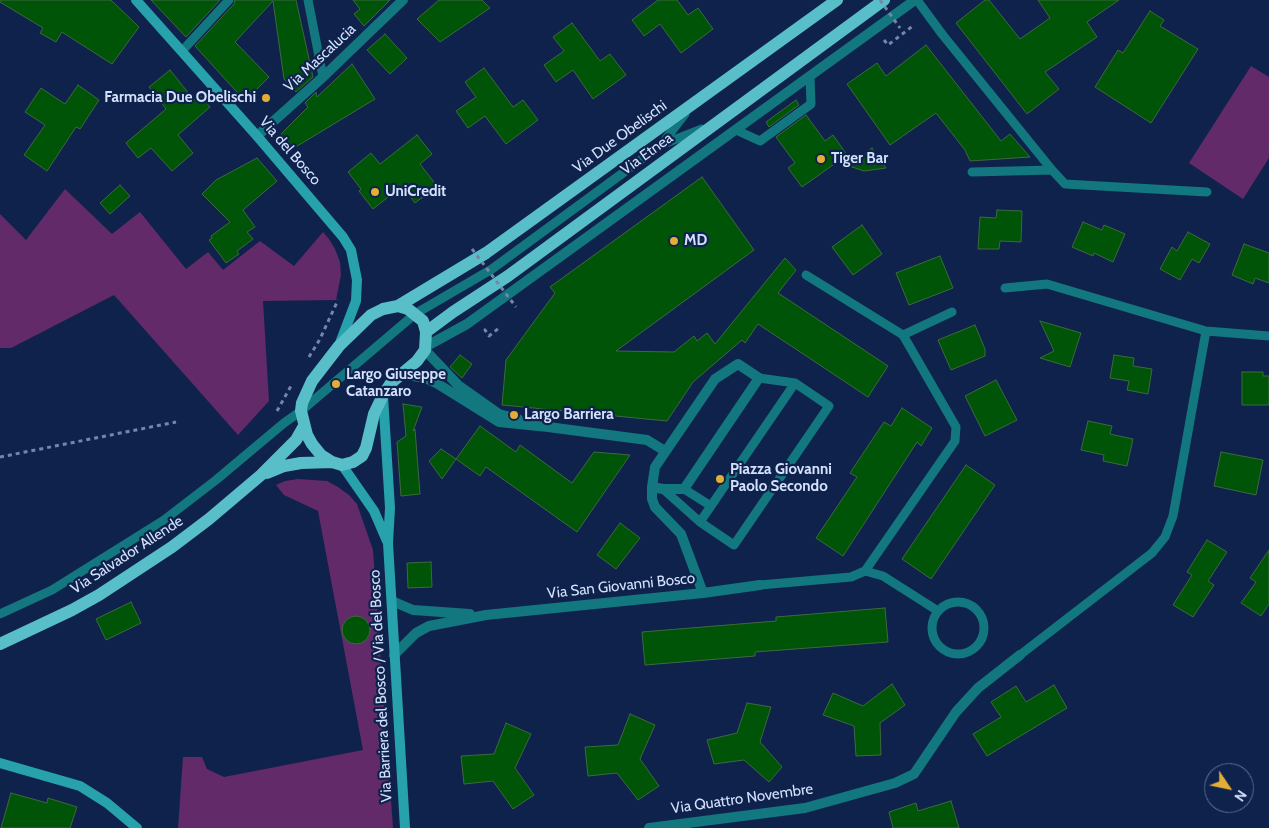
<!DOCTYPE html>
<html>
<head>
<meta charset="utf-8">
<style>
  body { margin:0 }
  #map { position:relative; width:1269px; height:828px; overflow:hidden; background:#0f224c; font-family:Cabin,sans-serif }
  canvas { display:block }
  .north { position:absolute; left:1204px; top:763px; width:50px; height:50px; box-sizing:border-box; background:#0f224c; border:1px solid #5d6e93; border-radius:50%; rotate:124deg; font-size:14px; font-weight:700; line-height:20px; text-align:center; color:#d3e1fd }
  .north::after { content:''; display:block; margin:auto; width:18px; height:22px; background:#e3ae35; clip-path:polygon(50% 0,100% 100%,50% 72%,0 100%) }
</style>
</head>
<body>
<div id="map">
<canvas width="1269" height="828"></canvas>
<div class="north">N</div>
</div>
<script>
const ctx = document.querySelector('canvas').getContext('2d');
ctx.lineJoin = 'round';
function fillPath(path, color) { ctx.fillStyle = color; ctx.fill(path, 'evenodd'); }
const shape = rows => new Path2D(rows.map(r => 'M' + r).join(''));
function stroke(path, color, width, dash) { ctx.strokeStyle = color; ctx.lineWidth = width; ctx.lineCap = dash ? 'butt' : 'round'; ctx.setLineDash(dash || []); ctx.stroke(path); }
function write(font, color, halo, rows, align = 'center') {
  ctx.font = font + ' Cabin,sans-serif'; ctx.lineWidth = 4.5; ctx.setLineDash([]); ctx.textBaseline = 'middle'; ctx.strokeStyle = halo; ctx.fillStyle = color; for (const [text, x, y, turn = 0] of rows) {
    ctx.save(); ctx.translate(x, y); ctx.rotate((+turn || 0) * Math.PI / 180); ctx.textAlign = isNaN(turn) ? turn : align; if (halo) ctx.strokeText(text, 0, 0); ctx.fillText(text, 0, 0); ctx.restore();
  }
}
const green = shape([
  [1251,66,1269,77,1269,158,1243,199,1189,163],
  [65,189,112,234,140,212,186,269,208,252,223,270,260,241,294,266,323,232,329,239,335,249,340,262,341,275,336,300,263,301,269,401,238,435,114,295,11,348,0,348,0,214,26,240],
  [298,479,327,481,338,487,349,495,357,504,373,550,393,828,178,828,183,757,202,757,207,769,224,777,363,750,318,511,284,495,276,485,285,481]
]);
const building = shape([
  [0,0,111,0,139,27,112,64,62,32,56,42,40,33,43,28,0,2,0,0],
  [151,0,220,0,186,37,151,0],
  [235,0,296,0,313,77,296,92,284,79,273,1,235,42,269,77,245,101,195,46,234,4,235,0],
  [353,0,390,0,364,26,354,14,360,9,353,0],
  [439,0,482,0,490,8,440,42,417,19,439,0],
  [658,0,677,0,688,15,698,8,713,29,681,53,660,24,644,36,632,20,658,0],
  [985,0,989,0,1020,39,1050,18,1038,0,1119,0,1087,22,1097,37,1045,72,1059,89,1027,114,956,23,985,0],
  [1150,11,1164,20,1160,26,1198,49,1151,123,1095,87,1118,50,1123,53,1150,11],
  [572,23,600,61,610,54,626,75,593,99,573,70,556,82,544,65,564,51,553,37,572,23],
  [385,34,407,58,390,74,367,50,385,34],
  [926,45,1001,141,1010,134,1030,157,970,161,965,150,936,113,890,145,847,84,877,63,886,76,926,45],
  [352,64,375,99,294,148,281,134,308,107,305,103,316,92,317,97,352,64],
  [484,68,513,107,523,100,538,120,506,144,485,116,468,128,456,111,476,97,465,82,484,68],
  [170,70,194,100,200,95,210,107,178,135,193,153,172,171,151,148,138,158,126,143,166,109,149,87,170,70],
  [78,85,99,100,80,129,76,127,47,171,24,155,45,125,25,112,41,88,65,104,78,85],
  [796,100,799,105,769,127,766,122,796,100],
  [806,115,825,141,833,135,847,155,802,187,788,168,795,163,776,137,806,115],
  [417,135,432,154,420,164,437,186,415,203,402,186,373,209,359,191,361,189,348,172,371,153,380,164,417,135],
  [872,148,886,168,864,171,849,166,872,148],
  [257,158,277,181,243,210,255,227,247,232,253,239,237,251,239,254,226,263,209,240,212,238,211,236,230,222,202,194,216,180,257,158],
  [702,177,754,250,616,351,674,352,694,336,697,341,707,333,715,344,785,258,796,270,778,293,888,366,868,397,758,324,745,343,742,340,693,382,667,421,502,405,506,360,555,293,550,287,702,177],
  [120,185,130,196,110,214,100,203,120,185],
  [997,210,1022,211,1021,242,1000,241,999,249,978,249,980,217,996,218,997,210],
  [1083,222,1102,230,1104,225,1125,234,1113,262,1094,253,1093,256,1072,247,1083,222],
  [862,225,882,254,853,275,832,247,862,225],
  [1188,232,1210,244,1199,263,1192,259,1180,280,1160,269,1172,247,1177,251,1188,232],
  [1244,244,1269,253,1269,283,1255,278,1253,284,1232,275,1244,244],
  [940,256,953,288,909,305,896,273,940,256],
  [1040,321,1081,333,1070,367,1040,358,1054,351,1040,321],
  [975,325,985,349,985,356,951,370,938,340,975,325],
  [460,355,472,364,462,378,450,367,460,355],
  [1114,355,1134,358,1133,366,1152,369,1148,394,1127,390,1129,381,1110,378,1114,355],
  [1242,372,1263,372,1263,376,1269,376,1269,405,1242,405,1242,372],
  [996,380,1017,420,985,436,965,396,996,380],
  [403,404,422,407,413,431,415,429,420,494,401,496,397,442,406,436,403,404],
  [902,408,932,428,921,446,917,442,843,556,816,538,857,477,850,473,884,422,891,426,902,408],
  [1088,421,1112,426,1110,434,1133,439,1127,466,1103,461,1104,455,1081,450,1088,421],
  [480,426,516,452,520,445,572,483,594,452,630,455,577,532,486,467,480,476,456,459,480,426],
  [441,449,456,459,442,479,429,461,441,449],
  [1221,452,1263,460,1256,495,1214,486,1221,452],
  [966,465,995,485,931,579,902,559,966,465],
  [620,523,640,538,616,569,597,555,620,523],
  [1207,540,1227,552,1208,581,1214,585,1193,617,1173,605,1192,575,1187,572,1207,540],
  [1269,550,1269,604,1261,616,1241,603,1256,582,1250,578,1269,550],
  [431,562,432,587,408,588,407,563,431,562],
  [131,602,141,623,106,640,96,619,131,602],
  [885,608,888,642,755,652,755,656,645,665,642,632,776,621,776,617,885,608],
  '342 630a14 14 0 1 1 28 0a14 14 0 1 1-28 0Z',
  [892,684,905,705,880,723,881,755,856,756,854,726,823,715,833,693,863,706,892,684],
  [1054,685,1067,708,987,756,973,734,1001,717,991,702,1016,686,1026,702,1054,685],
  [747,703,771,707,760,742,782,767,769,782,744,760,714,764,707,740,737,733,747,703],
  [630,714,655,725,640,759,659,786,638,800,617,773,588,776,585,747,618,745,630,714],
  [506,723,531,734,515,768,534,795,513,809,493,781,464,784,461,756,494,754,506,723],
  [11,793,47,803,48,798,77,807,70,828,1,828,11,793],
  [951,801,959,828,893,828,889,812,916,803,918,811,951,801]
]);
const path = shape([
  [884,40,888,45,914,25],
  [486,329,485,330,489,336,499,328],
  [309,357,320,339,338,300],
  [277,411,291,386],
  [0,457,176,422]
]);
const service = shape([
  [308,0,323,77],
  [917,0,942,34,1052,170,972,172],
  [182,51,229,0],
  [736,130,760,141,811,104,810,77],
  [661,145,685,114],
  [1052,170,1065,184,1207,192],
  [1005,288,1047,284,1206,331,1173,516,1165,537,1152,553,1020,655],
  [1206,331,1269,336],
  [903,335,952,312],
  [759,378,795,383],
  [795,383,829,406,734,545,700,522,795,383],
  [663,489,700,522],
  [684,489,711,506],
  [865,571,883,576,938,611],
  [760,585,851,577,865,571,955,441,956,427,903,335,806,275],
  '932 628a26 26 0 1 1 52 0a26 26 0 1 1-52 0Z',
  [0,614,52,590,164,520,216,480,284,423,301,411,415,314,492,269,661,145,702,129]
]);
const minor = shape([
  [257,136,323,77,403,0],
  [425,347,467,324,915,0],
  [425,350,458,385,499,414,518,419],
  [399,376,413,376,425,378,438,384,499,422,548,427,647,440,665,451],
  [652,487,663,489,684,489,759,378,738,364,715,379,655,467,652,487,652,499,655,507,681,534,703,593],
  [392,601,413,610,470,614],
  [394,655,416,633,429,626,486,615,703,593,760,585],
  [649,828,805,808,895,783,914,774,956,712,978,688,1020,655]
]);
const secondary = shape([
  [136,0,257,136,343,237,351,250,357,280,356,301,340,343],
  [383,396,390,508,388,543,405,828],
  [342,465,374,511,387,541],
  [0,763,80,786,107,803,137,828]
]);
const primary = shape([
  [426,332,453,312,508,276,884,0],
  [332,462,321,455,312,444,307,435,301,411,302,403,312,381,339,346,371,315,383,309,398,306,486,253,837,0],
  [267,473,284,466,301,463,332,462,342,465,353,462,362,456,366,448,374,414,383,395,391,383,417,361,425,350,426,332,423,321,408,309,398,306],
  [0,644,72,610,99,595,172,547,209,519,261,475,296,440,304,426]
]);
const pathBridge = shape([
  [880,0,900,28],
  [472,249,516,307]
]);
const markers = [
  [266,98,5,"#e3ae35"],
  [821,159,5,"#e3ae35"],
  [375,192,5,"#e3ae35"],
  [674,241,5,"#e3ae35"],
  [336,384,5,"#e3ae35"],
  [514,415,5,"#e3ae35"],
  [720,479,5,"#e3ae35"]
];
const streetNames = [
  ["Via Mascalucia",320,58,-43],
  ["Via Due Obelischi",620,137,-36],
  ["Via del Bosco",290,151,49],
  ["Via Etnea",647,154,-36],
  ["Via Salvador Allende",127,555,-33],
  ["Via San Giovanni Bosco",621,586,-6],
  ["Via Barriera del Bosco / Via del Bosco",381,686,-93],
  ["Via Quattro Novembre",742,799,-8]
];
const poiNames = [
  ["Farmacia Due Obelischi",256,98,"right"],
  ["Tiger Bar",831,159],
  ["UniCredit",385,192],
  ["MD",684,241],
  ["Largo Giuseppe",346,375],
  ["Catanzaro",346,392],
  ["Largo Barriera",524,415],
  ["Piazza Giovanni",730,470],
  ["Paolo Secondo",730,487]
];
fillPath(green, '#622a68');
fillPath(building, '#005407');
stroke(building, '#3f683e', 1);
stroke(path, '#7586a8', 3, [4, 4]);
stroke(service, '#12777f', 9);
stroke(minor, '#12777f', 10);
stroke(secondary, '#27a1ac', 10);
stroke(primary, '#58bfc9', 12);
stroke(pathBridge, '#7586a8', 3, [4, 4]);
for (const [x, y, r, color] of markers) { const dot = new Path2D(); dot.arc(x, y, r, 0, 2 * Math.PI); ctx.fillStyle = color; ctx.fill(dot); stroke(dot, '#0f224c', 2); }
write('15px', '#d3e1fd', '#0f224c', streetNames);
write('bold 15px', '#d3e1fd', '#0f224c', poiNames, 'left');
</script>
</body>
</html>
